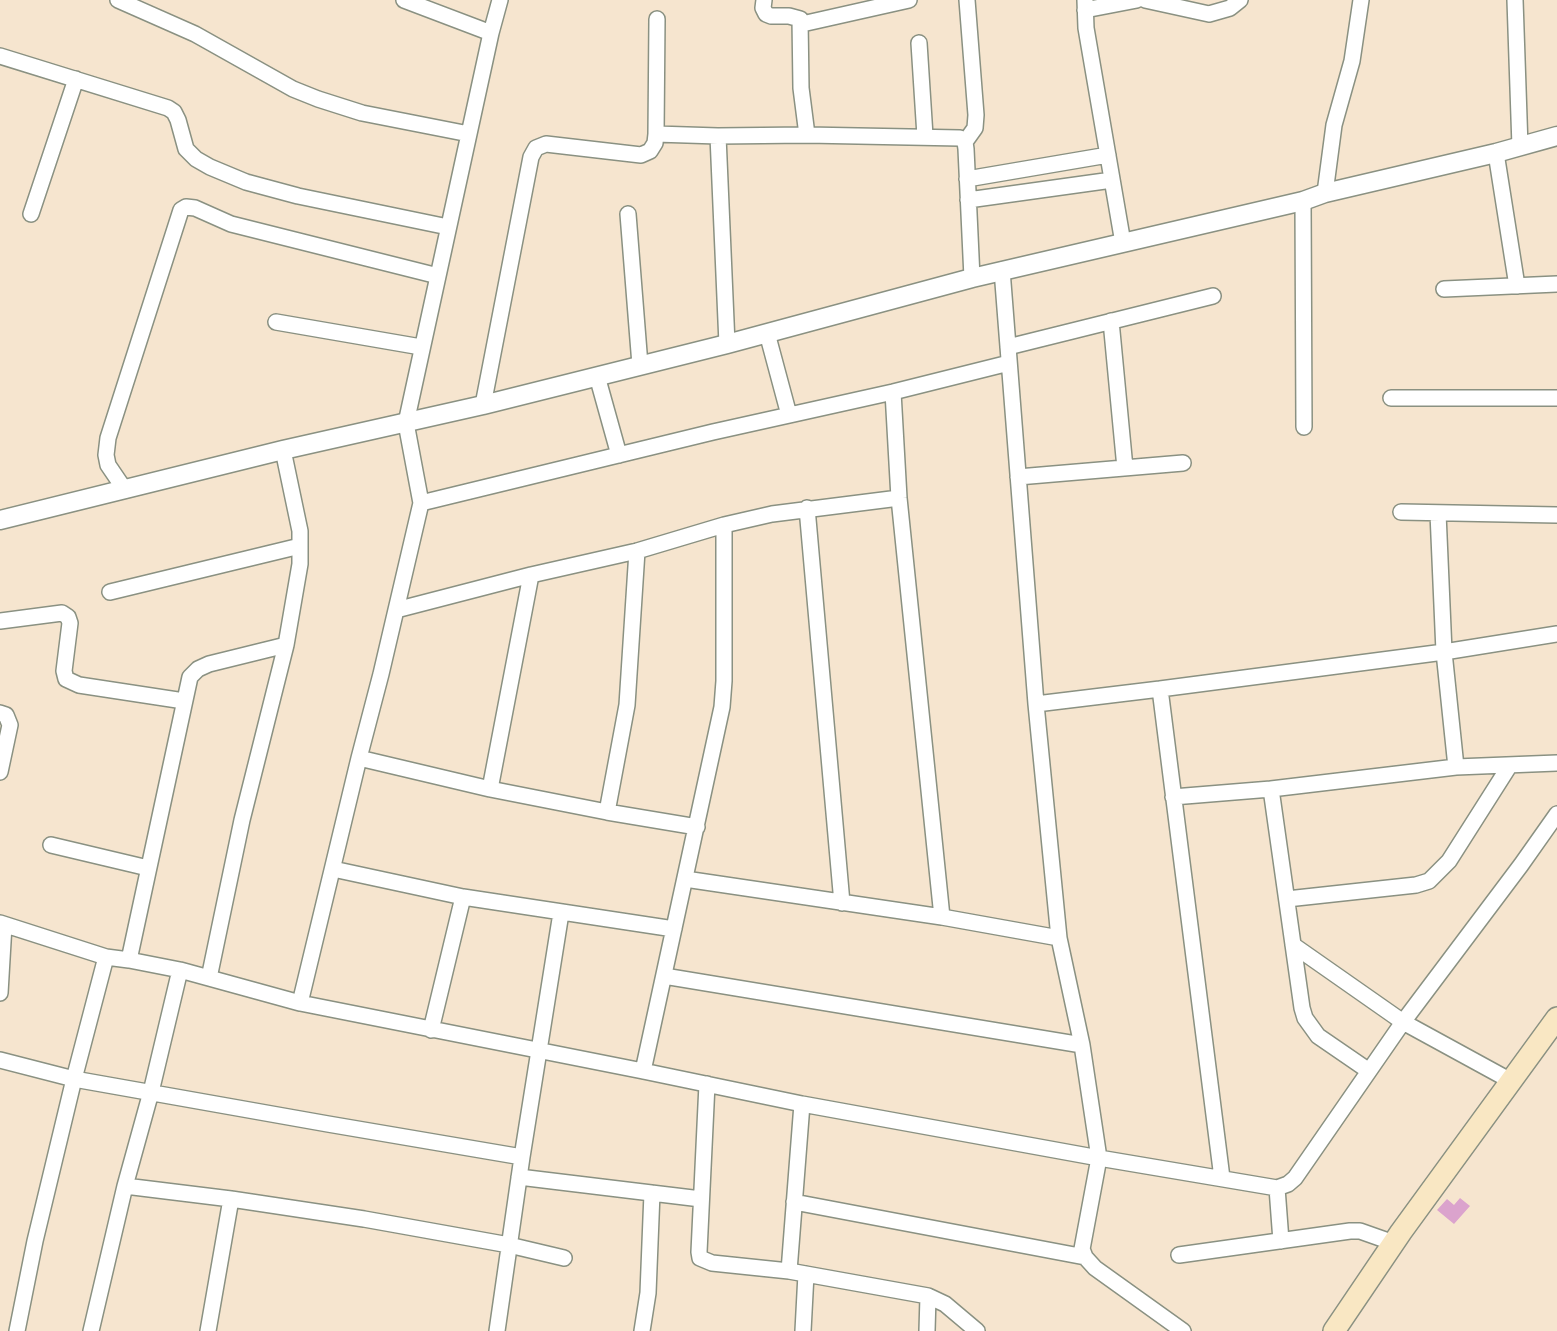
<!DOCTYPE html>
<html>
<head>
<meta charset="utf-8">
<style>
  body { margin:0 }
  canvas { display:block; background:#f6e5cf }
</style>
</head>
<body>
<canvas width="1557" height="1331"></canvas>
<script>
const ctx = document.querySelector('canvas').getContext('2d');
ctx.lineJoin = 'round';
function fillPath(path, color) { ctx.fillStyle = color; ctx.fill(path, 'evenodd'); }
const shape = rows => new Path2D(rows.map(r => 'M' + r).join(''));
function stroke(path, color, width, dash) { ctx.strokeStyle = color; ctx.lineWidth = width; ctx.lineCap = dash ? 'butt' : 'round'; ctx.setLineDash(dash || []); ctx.stroke(path); }
const building = shape([
  [1460,1198,1470,1206,1454,1224,1437,1210,1447,1199,1454,1205]
]);
const minor = shape([
  [118,0,195,34,293,89,318,99,362,113,469,134],
  [404,0,491,33],
  [764,0,763,8,766,14,771,16,789,16,800,19,801,88,807,135],
  [1085,0,1086,28,1123,243],
  [1145,0,1209,14,1230,8,1240,0],
  [1515,0,1520,147],
  [1085,10,1137,0],
  [802,24,909,0],
  [919,43,925,136],
  [0,56,168,108,174,112,178,120,186,149,196,159,210,167,246,182,298,196,448,227],
  [656,134,718,136],
  [965,142,975,128,976,115,967,0],
  [1496,153,1517,286],
  [967,179,1108,155],
  [1325,193,1334,125,1352,61,1361,0],
  [968,200,1112,180],
  [1303,201,1304,427],
  [31,214,76,79],
  [628,214,640,365],
  [1002,270,1036,704,1059,938,1082,1045,1099,1158,1082,1249,1085,1257,1095,1268,1183,1331],
  [1444,289,1557,284],
  [1111,321,1125,468],
  [276,322,421,347],
  [767,333,789,415],
  [727,344,718,136,807,135,960,138,965,142,966,149,972,278],
  [1008,347,1213,296],
  [597,376,619,455],
  [893,392,899,498,942,917],
  [1391,398,1557,398],
  [483,405,531,157,536,148,546,144,641,155,650,151,655,143,656,134,657,19],
  [1018,477,1183,463],
  [125,490,108,465,106,455,108,438,181,210,186,207,195,208,231,224,438,276],
  [421,503,713,432,893,392,1009,363],
  [807,508,842,903],
  [1401,512,1557,515],
  [1438,513,1444,652,1456,767],
  [110,592,300,546],
  [396,610,531,575,637,551,724,525,772,514,899,498],
  [0,621,62,613,68,617,70,623,64,671,66,679,79,685,184,701],
  [1160,689,1222,1178],
  [1036,704,1160,689,1444,652,1557,634],
  [0,713,6,715,10,725,0,772],
  [359,758,490,789,607,812,697,827],
  [490,789,531,575],
  [1271,789,1302,1008,1305,1018,1318,1036,1369,1071],
  [1173,797,1271,789,1456,767,1557,763],
  [607,812,627,705,637,551],
  [51,845,148,868],
  [333,869,463,897,674,929],
  [685,879,942,917,1059,938],
  [1287,899,1416,885,1429,881,1449,861,1510,765],
  [0,923,106,957],
  [1293,945,1403,1022,1511,1081],
  [129,960,180,970],
  [664,976,1082,1045],
  [209,978,242,820,286,645,300,564,300,531,283,450],
  [0,993,4,925],
  [300,1003,643,1071,802,1104,1099,1158,1277,1188,1288,1184,1295,1178,1403,1022,1521,865,1557,814],
  [431,1030,463,897],
  [0,1060,74,1079,328,1124,522,1157],
  [643,1071,722,707,724,681,724,525],
  [707,1084,699,1252,700,1258,712,1263,789,1271,928,1296,927,1331],
  [519,1177,701,1199],
  [1277,1188,1281,1241],
  [231,1199,364,1219,509,1245,564,1258],
  [794,1202,1085,1257],
  [1179,1255,1350,1231,1360,1231,1394,1243],
  [789,1271,802,1104],
  [928,1296,945,1304,977,1331],
  [17,1331,35,1241,74,1079,106,957,129,960,190,677,198,669,209,664,286,645],
  [91,1331,125,1186],
  [208,1331,231,1199,125,1186,151,1092,180,970,300,1003,359,758,381,674,421,503,406,423,491,33,500,0],
  [497,1331,522,1157,561,913],
  [642,1331,648,1293,652,1193],
  [803,1331,806,1274]
]);
const tertiary = shape([
  [0,520,283,450,483,405,727,344,972,278,1303,201,1325,193,1496,153,1557,136]
]);
const secondary = shape([
  [1334,1331,1401,1232,1557,1018]
]);
fillPath(building, '#dba3cd');
stroke(minor, '#8a9182', 18);
stroke(tertiary, '#8a9182', 21);
stroke(secondary, '#8a9182', 24);
stroke(minor, '#fff', 15);
stroke(tertiary, '#fff', 18);
stroke(secondary, '#f9e7c3', 21);
</script>
</body>
</html>
